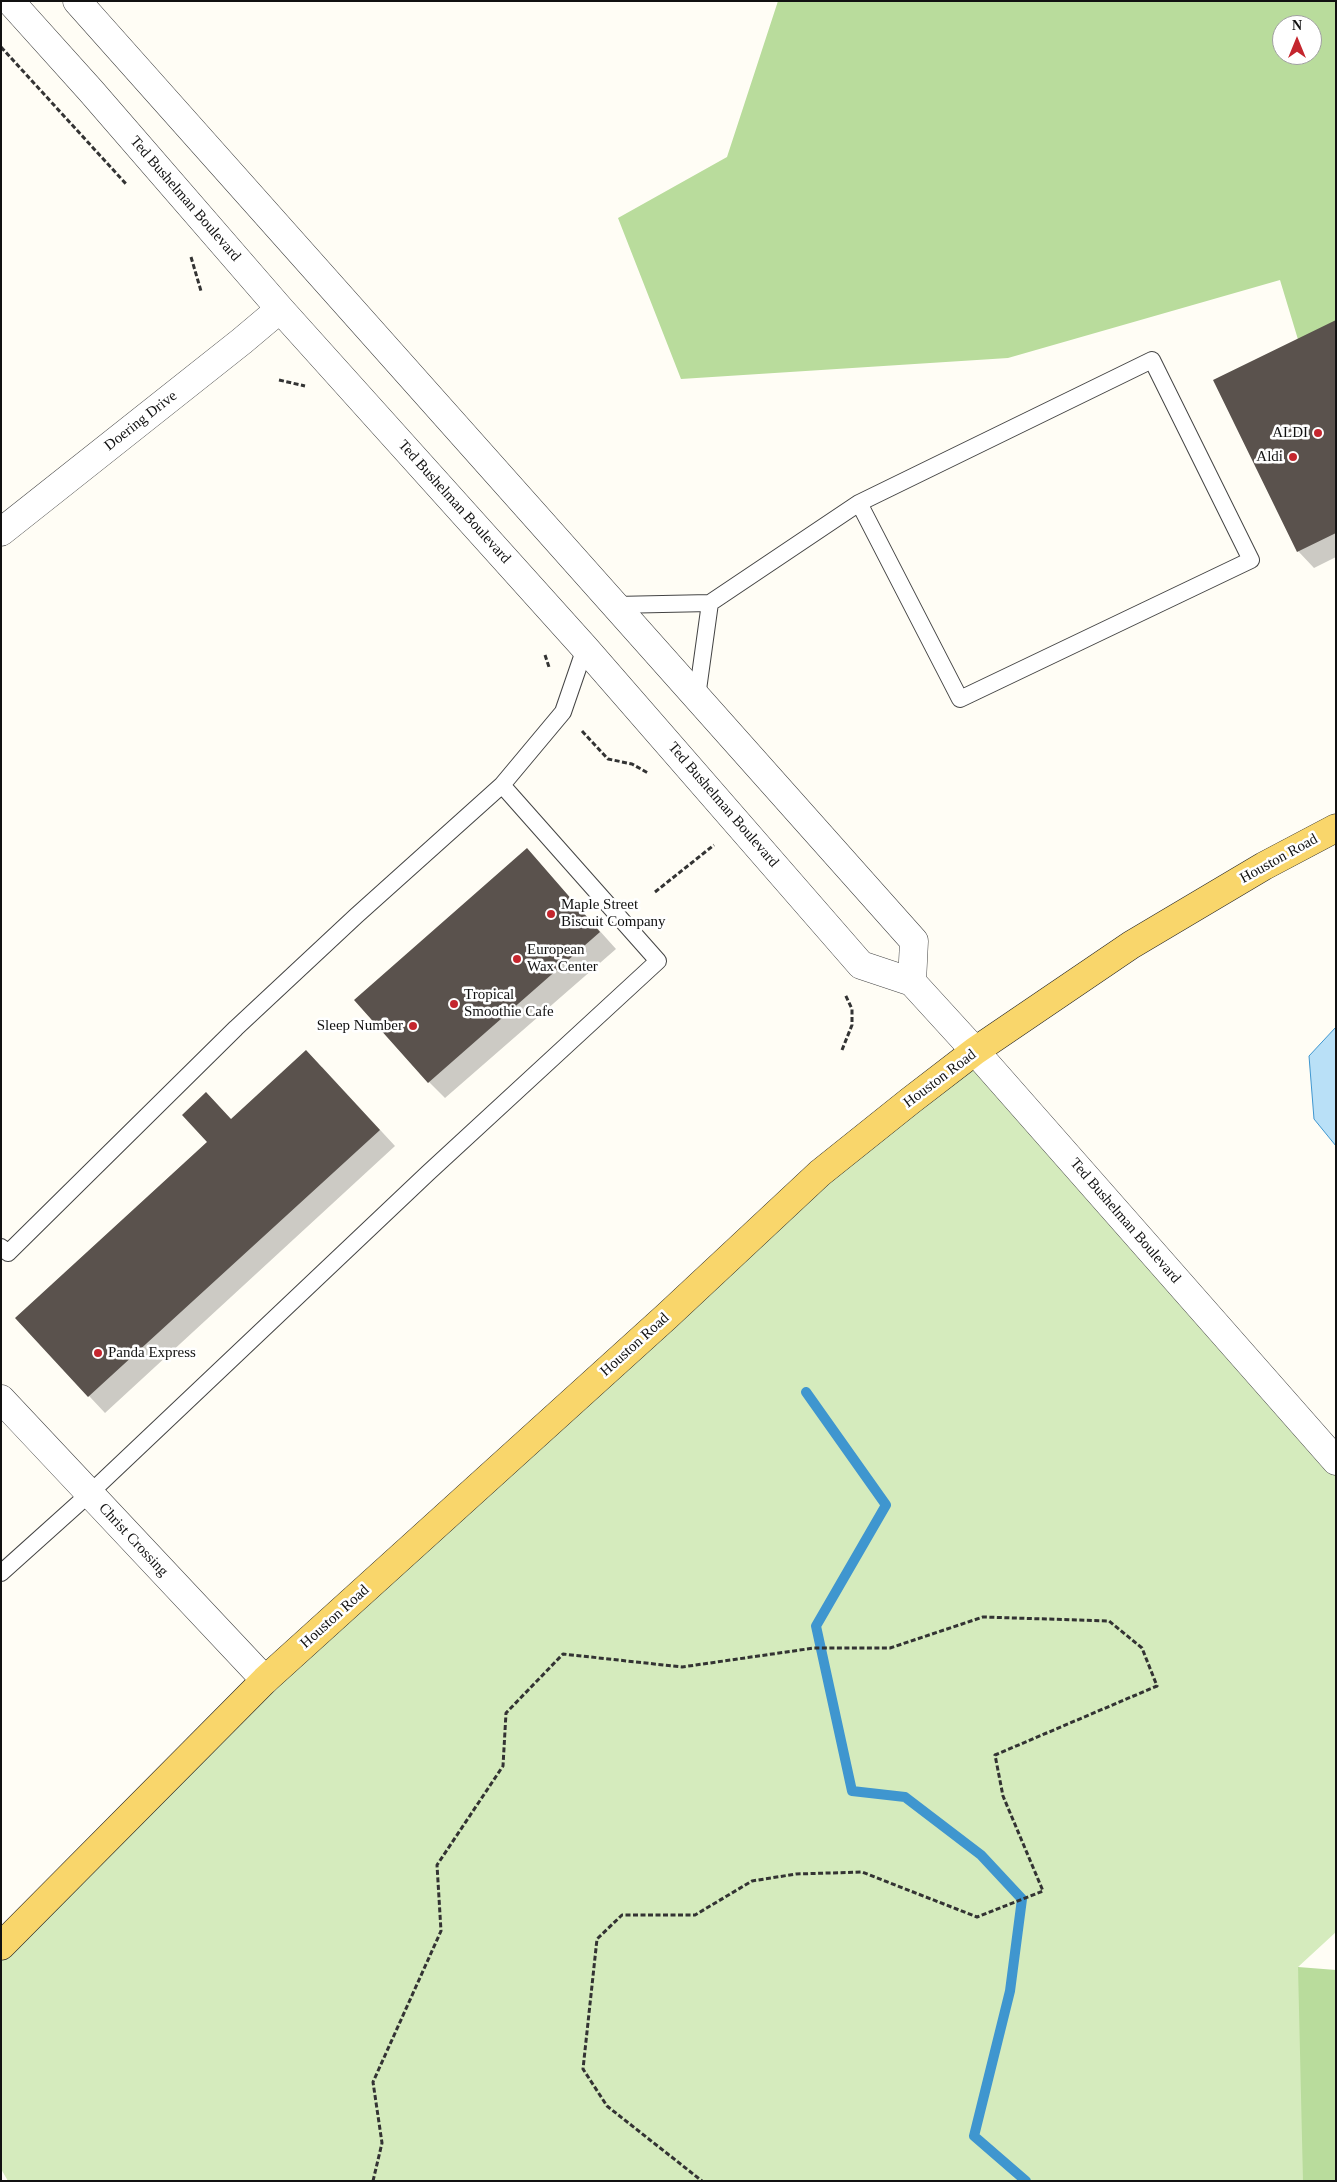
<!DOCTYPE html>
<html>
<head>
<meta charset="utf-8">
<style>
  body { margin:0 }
  #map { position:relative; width:1337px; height:2182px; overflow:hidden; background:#fffdf5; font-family:Georgia,serif }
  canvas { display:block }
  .frame { position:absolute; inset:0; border:2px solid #111; pointer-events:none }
  .north { position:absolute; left:1272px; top:15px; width:50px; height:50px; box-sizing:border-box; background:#fff; border:1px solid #a0a0a0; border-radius:50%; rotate:0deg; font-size:14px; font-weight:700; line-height:20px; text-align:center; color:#111 }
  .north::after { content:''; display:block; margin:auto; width:18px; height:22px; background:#c4262e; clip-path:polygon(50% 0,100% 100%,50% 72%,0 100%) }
</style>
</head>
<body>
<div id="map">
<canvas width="1337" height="2182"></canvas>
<div class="frame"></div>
<div class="north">N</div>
</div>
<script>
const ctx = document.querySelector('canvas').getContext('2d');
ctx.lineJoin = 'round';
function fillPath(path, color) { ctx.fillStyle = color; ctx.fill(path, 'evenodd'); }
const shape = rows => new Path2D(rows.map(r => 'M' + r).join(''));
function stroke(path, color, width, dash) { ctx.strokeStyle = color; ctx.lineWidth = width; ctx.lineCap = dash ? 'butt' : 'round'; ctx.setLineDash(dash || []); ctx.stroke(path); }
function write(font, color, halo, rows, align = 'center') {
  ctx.font = font + ' Georgia,serif'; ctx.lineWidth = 5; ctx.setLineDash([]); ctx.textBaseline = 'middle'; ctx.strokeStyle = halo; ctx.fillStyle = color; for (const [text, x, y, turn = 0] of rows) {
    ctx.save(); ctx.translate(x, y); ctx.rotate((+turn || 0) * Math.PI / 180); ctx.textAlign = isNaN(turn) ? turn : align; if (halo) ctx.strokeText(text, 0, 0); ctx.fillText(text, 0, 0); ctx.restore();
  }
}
const green = shape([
  [975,1051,1336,1461,1336,1932,1298,1967,1322,2181,8,2181,1,2169,1,1946,265,1680]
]);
const forest = shape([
  [778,1,1336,1,1336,465,1280,280,1008,358,681,379,618,218,727,157],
  [1282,25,1312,25,1312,55,1282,55],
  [1298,1967,1336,1970,1336,2181,1303,2181]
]);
const water = shape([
  [1336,1027,1336,1146,1314,1119,1309,1056,1336,1027]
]);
const shadow = shape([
  [1336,322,1336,557,1314,568,1298,551],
  [527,850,616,949,445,1098,429,1082],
  [322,1067,395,1146,105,1413,16,1318,231,1120]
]);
const stream = shape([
  [806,1392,886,1505,816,1626,852,1791,905,1797,981,1855,1022,1899,1010,1991,974,2136,1026,2181]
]);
const building = shape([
  [1336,320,1336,533,1297,552,1213,380],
  [527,848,600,932,428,1083,354,1000],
  [306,1050,380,1130,88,1397,15,1318,207,1142,182,1115,206,1092,231,1119]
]);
const path = shape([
  [1,47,127,185],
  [191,257,201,291],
  [279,380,305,386],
  [545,655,549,667],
  [582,731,608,759,632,764,648,773],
  [655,892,714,845],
  [842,1050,852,1025,852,1009,845,994],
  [373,2181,382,2143,373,2082,441,1931,437,1865,503,1766,506,1713,563,1654,682,1667,814,1648,890,1648,983,1617,1109,1621,1142,1648,1157,1686,995,1755,1003,1796,1043,1891,977,1917,862,1872,796,1874,752,1881,695,1915,622,1915,597,1939,583,2069,607,2106,702,2181]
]);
const service = shape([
  [615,605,710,603,859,503,1152,360,1251,560,960,699,859,503],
  [697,697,710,603],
  [1,1247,8,1253,236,1028,356,916,502,785,563,712,585,648],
  [1,1573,89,1494,428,1173,658,961,502,785]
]);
const minor = shape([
  [10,1,91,91,280,309,585,648,861,965,912,982,975,1051,1336,1461],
  [77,1,914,941,912,982],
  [1,532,242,341,280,309],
  [1,1399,265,1680]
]);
const primary = shape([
  [1,1946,265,1680,667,1316,820,1173,910,1101,975,1051,1131,945,1264,866,1336,828]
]);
const markers = [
  [1318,433,5,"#c4262e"],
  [1293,457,5,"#c4262e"],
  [551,914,5,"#c4262e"],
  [517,959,5,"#c4262e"],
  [454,1004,5,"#c4262e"],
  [413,1026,5,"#c4262e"],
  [98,1353,5,"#c4262e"]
];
const streetNames = [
  ["Ted Bushelman Boulevard",185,199,49],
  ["Doering Drive",141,421,-38],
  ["Ted Bushelman Boulevard",454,502,48],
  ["Ted Bushelman Boulevard",723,805,49],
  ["Houston Road",1279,859,-29],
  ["Houston Road",940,1079,-37],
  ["Ted Bushelman Boulevard",1125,1221,49],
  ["Houston Road",635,1345,-42],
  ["Christ Crossing",133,1540,47],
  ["Houston Road",335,1617,-42]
];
const poiNames = [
  ["ALDI",1308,433,"right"],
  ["Aldi",1283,457,"right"],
  ["Maple Street",561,905],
  ["Biscuit Company",561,922],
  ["European",527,950],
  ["Wax Center",527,967],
  ["Tropical",464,995],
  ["Smoothie Cafe",464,1012],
  ["Sleep Number",403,1026,"right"],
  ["Panda Express",108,1353]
];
fillPath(green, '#d5ebbd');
fillPath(forest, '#b9dc9c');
fillPath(water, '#b9e0f7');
stroke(water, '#3f96cf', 1);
fillPath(shadow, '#0003');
stroke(stream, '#3f96cf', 10);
fillPath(building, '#5a524d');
stroke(service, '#444', 18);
stroke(minor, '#444', 29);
stroke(primary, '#222', 29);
stroke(path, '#333', 3, [5, 2.5]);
stroke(service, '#fff', 16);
stroke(minor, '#fff', 28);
stroke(primary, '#f9d66b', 28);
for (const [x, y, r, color] of markers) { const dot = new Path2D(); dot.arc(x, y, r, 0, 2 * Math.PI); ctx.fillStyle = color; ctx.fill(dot); stroke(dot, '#fff', 2); }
write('15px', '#111', '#fff', streetNames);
write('15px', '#111', '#fff', poiNames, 'left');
</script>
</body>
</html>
